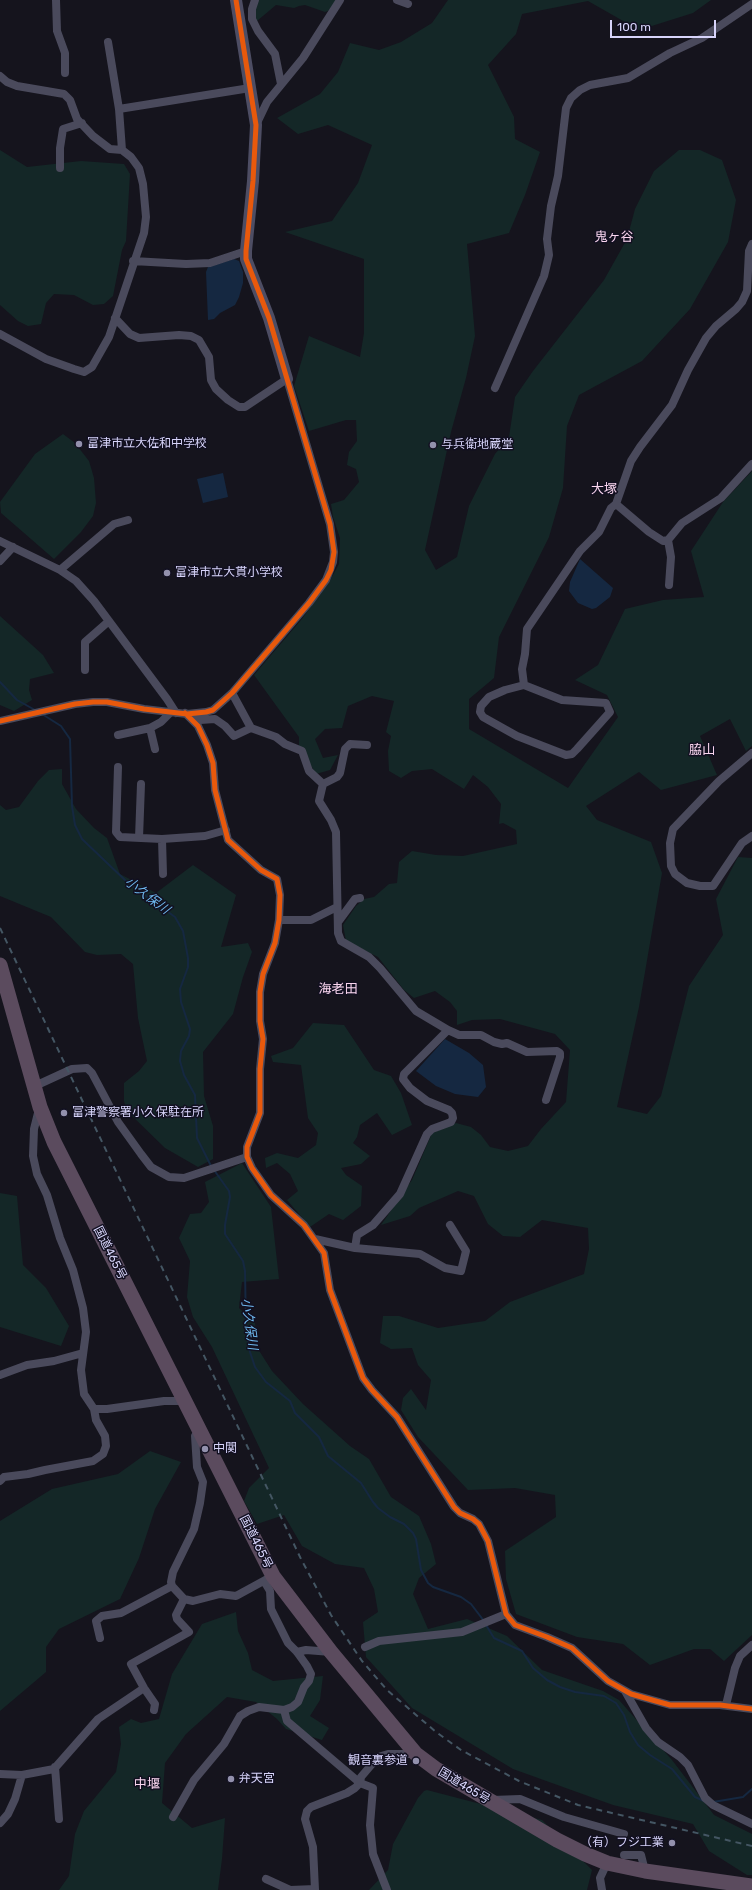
<!DOCTYPE html>
<html>
<head>
<meta charset="utf-8">
<style>
  body { margin:0 }
  #map { position:relative; width:752px; height:1890px; overflow:hidden; background:#15141d; font-family:Rubik,sans-serif }
  canvas { display:block }
  .scale { position:absolute; left:610px; top:20px; width:106px; height:18px; box-sizing:border-box; border:2px solid #d7d4fa; border-top:0; padding-left:5px; font-size:12px; line-height:14px; white-space:nowrap; color:#d7d4fa; -webkit-text-stroke:3px #121021; paint-order:stroke }
</style>
</head>
<body>
<div id="map">
<canvas width="752" height="1890"></canvas>
<div class="scale">100 m</div>
</div>
<script>
const ctx = document.querySelector('canvas').getContext('2d');
ctx.lineJoin = 'round';
function fillPath(path, color) { ctx.fillStyle = color; ctx.fill(path, 'evenodd'); }
const shape = rows => new Path2D(rows.map(r => 'M' + r).join(''));
function stroke(path, color, width, dash) { ctx.strokeStyle = color; ctx.lineWidth = width; ctx.lineCap = dash ? 'butt' : 'round'; ctx.setLineDash(dash || []); ctx.stroke(path); }
function write(font, color, halo, rows, align = 'center') {
  ctx.font = font + ' Rubik,"Noto Sans JP",sans-serif'; ctx.lineWidth = 3; ctx.setLineDash([]); ctx.textBaseline = 'middle'; ctx.strokeStyle = halo; ctx.fillStyle = color; for (const [text, x, y, turn = 0] of rows) {
    ctx.save(); ctx.translate(x, y); ctx.rotate((+turn || 0) * Math.PI / 180); ctx.textAlign = isNaN(turn) ? turn : align; if (halo) ctx.strokeText(text, 0, 0); ctx.fillText(text, 0, 0); ctx.restore();
  }
}
const green = shape([
  [258,0,337,0,328,11,325,12,305,5,299,6,294,8,276,5,257,21,255,19,254,10],
  [448,0,711,0,693,13,639,30,588,1,522,14,516,34,488,65,514,117,515,139,540,152,525,195,509,233,467,244,475,336,466,378,451,432,425,550,436,570,457,557,469,506,495,454,509,437,515,397,533,371,604,280,627,239,635,209,654,171,679,150,700,150,722,160,736,200,728,242,690,309,642,361,579,395,567,426,563,488,549,537,499,637,494,678,469,699,469,729,568,788,618,717,607,695,575,680,598,665,625,609,663,600,704,597,691,551,723,502,752,471,752,746,746,751,730,719,700,736,717,775,661,790,639,772,586,806,597,820,651,842,662,873,639,1007,617,1107,647,1114,661,1096,689,986,723,935,716,899,738,857,752,858,752,1635,724,1661,710,1649,694,1649,650,1665,623,1644,577,1637,516,1614,506,1579,505,1551,556,1517,555,1495,515,1488,468,1490,418,1437,401,1410,403,1398,411,1389,426,1410,431,1380,418,1365,412,1348,391,1349,380,1343,383,1316,399,1316,438,1328,485,1321,510,1302,584,1274,589,1249,588,1228,542,1220,520,1237,503,1236,488,1224,474,1196,458,1191,419,1208,410,1216,381,1225,412,1180,432,1133,456,1123,471,1127,481,1135,490,1147,508,1151,528,1146,541,1129,566,1102,570,1050,555,1034,500,1019,472,1020,457,1025,457,1011,450,1002,435,991,414,998,404,990,378,957,346,941,343,925,356,906,364,899,374,897,389,884,397,883,399,862,412,851,436,855,463,856,517,844,516,830,503,823,499,824,501,804,488,787,473,775,464,789,432,769,412,771,401,778,389,771,388,751,391,736,386,732,394,701,372,696,348,706,342,728,325,729,315,739,323,758,338,755,330,770,316,774,299,746,299,737,254,675,301,620,328,584,339,564,340,538,333,517,331,504,344,500,359,482,356,469,347,465,349,452,357,441,356,420,346,420,309,431,294,386,309,336,360,357,364,333,364,259,285,232,332,221,358,183,372,145,328,125,298,134,277,118,320,94,338,72,350,43,379,50,401,42,432,23],
  [0,150,27,167,81,161,124,164,130,174,126,241,122,250,113,296,104,304,93,305,74,295,54,294,46,303,41,324,28,326,18,321,0,305],
  [63,434,75,443,89,461,94,478,96,503,93,516,81,532,54,559,1,513,0,502,35,454],
  [0,616,43,655,54,673,30,679,29,690,32,700,14,711,0,705],
  [62,769,62,784,76,809,94,828,107,838,120,874,156,893,193,865,236,895,221,947,248,943,252,952,243,977,233,1014,203,1052,204,1096,213,1126,213,1159,198,1167,165,1148,127,1111,124,1101,124,1083,139,1071,147,1061,138,1018,133,964,121,954,97,955,85,952,51,917,0,896,0,805,6,810,19,807,38,781,49,770],
  [313,1023,344,1025,374,1070,391,1076,401,1093,412,1125,392,1135,377,1113,360,1125,357,1137,353,1143,370,1156,361,1164,341,1168,346,1175,362,1186,361,1206,343,1220,329,1214,310,1227,287,1200,298,1191,290,1174,277,1163,266,1168,265,1158,277,1153,298,1158,316,1145,318,1133,308,1118,301,1065,273,1062,271,1056,293,1048],
  [242,1163,271,1207,279,1279,242,1282,239,1308,255,1323,258,1349,272,1371,303,1404,350,1446,369,1459,391,1497,419,1516,431,1544,436,1564,419,1578,413,1594,428,1629,467,1619,507,1636,542,1670,603,1691,619,1700,672,1760,714,1815,752,1834,752,1875,747,1875,709,1851,693,1824,613,1805,513,1769,412,1708,366,1657,363,1622,378,1612,374,1589,364,1568,335,1564,302,1546,284,1515,257,1524,244,1501,249,1488,269,1468,212,1347,193,1317,187,1297,190,1261,179,1238,190,1214,201,1213,209,1202,205,1182],
  [0,1193,17,1196,23,1265,46,1288,69,1326,61,1346,0,1327],
  [150,1451,181,1462,155,1509,139,1558,120,1599,59,1629,46,1647,46,1672,0,1711,0,1521,52,1489,118,1474],
  [236,1612,238,1631,248,1653,252,1670,273,1681,323,1676,320,1700,310,1716,329,1728,322,1740,286,1729,277,1719,256,1702,227,1697,186,1734,165,1763,162,1803,192,1828,225,1818,222,1859,218,1890,59,1890,69,1876,75,1834,84,1811,116,1772,121,1744,119,1727,131,1719,141,1723,159,1719,172,1674,202,1624],
  [427,1790,542,1820,592,1870,587,1890,369,1890,388,1870,393,1844,418,1798,424,1791]
]);
const water = shape([
  [234,259,239,261,243,272,243,283,239,297,235,305,220,313,214,319,208,320,206,272,208,267],
  [223,473,228,497,203,503,197,479],
  [580,559,613,588,610,597,596,608,592,609,578,603,569,591,570,582],
  [445,1039,469,1053,483,1065,486,1087,478,1097,455,1094,436,1086,416,1071]
]);
const stream = shape([
  [0,682,17,700,35,710],
  [42,714,61,726,70,739,72,806,75,825,82,839,127,882,175,917,183,931,188,958,188,967,180,989,181,1002,190,1029,189,1036,181,1051,180,1061,184,1075,195,1095,197,1138,211,1166],
  [214,1170,229,1191,230,1197,225,1225,225,1234,243,1261,245,1271,246,1328,250,1352,255,1367,266,1382,290,1401,295,1413,319,1437,328,1456,361,1483,373,1502,378,1508,390,1517,404,1524,413,1533,416,1539,421,1570,428,1583,433,1587,461,1597,471,1604,484,1621],
  [486,1625,494,1638,522,1651,533,1668,547,1680,560,1687,575,1692,604,1696,616,1703,624,1715,630,1732,638,1745,650,1755,672,1769,695,1797,704,1801],
  [713,1802,743,1797,752,1789]
]);
const street = shape([
  [56,0,57,31,65,53,65,73],
  [255,0,252,9,252,19,258,31,275,54,281,84],
  [397,0,408,4],
  [108,42,119,109,122,150],
  [0,76,7,82,17,86,64,94,70,100,77,119,93,136,110,149,122,150,131,157,139,168,143,184,146,217,144,233,109,337,92,367,84,372,74,369,46,359,0,334],
  [119,109,250,88],
  [256,125,267,102,303,58,340,0],
  [60,168,60,148,63,129,82,123],
  [133,261,186,264,210,263,246,251],
  [495,388,544,276,549,255,547,239,551,206,558,176,566,108,571,98,580,90,590,85,628,78,670,53,702,38,752,4],
  [616,504,649,532,663,541,668,540,682,523,721,498,752,464],
  [668,540,671,557,669,585],
  [0,541,60,570,76,581,94,601,167,699,176,713],
  [0,561,13,547],
  [60,570,114,524,128,520],
  [85,670,85,642,109,621],
  [524,685,522,669,525,654,527,629,580,551,599,532,611,508,616,504,631,461,640,447,672,405,688,370,706,338,716,326,736,309,742,302,747,291,749,251,752,244],
  [524,685,562,700,606,703,610,712,577,749,572,754,566,755,517,736,483,717,480,712,481,706,489,697,505,690,524,685],
  [232,693,251,728],
  [185,713,198,726,207,745,213,763,215,790,228,840,261,870,277,879,280,895,279,920,275,943,263,974,260,992,260,1021,263,1039,260,1069,260,1113,247,1147,247,1157,252,1168,271,1195,304,1225,324,1253,330,1290,363,1378,372,1390,397,1417,454,1507,460,1513,473,1519,479,1524,488,1541,506,1614,515,1625,547,1637,572,1648,608,1681,631,1694,670,1705,720,1705,752,1709],
  [188,714,200,720,215,719,225,726,234,736,251,728,276,737,285,744,302,751,309,771,323,784,319,801,331,820,336,832,338,933,341,941,369,957,380,968,416,1011,448,1030,459,1035,481,1035,494,1042,502,1044,507,1043,527,1052,557,1051,560,1053,560,1057,546,1100],
  [0,721,75,704,93,702,107,702,144,709,187,714,206,712,213,710,232,693,309,603,326,580,333,562,334,552,330,524,287,379,245,407,239,407,228,400,216,389,211,380,209,357,199,340,191,336,179,335,139,338,130,334,115,318],
  [150,728,155,749],
  [118,735,150,728,161,722,171,712],
  [752,753,719,781,673,829,670,843,671,866,675,874,687,883,700,886,713,886,742,843,752,836],
  [118,767,116,832,120,837,162,839,191,837,205,836,226,830],
  [323,784,337,777,340,773,345,749,350,744,367,745],
  [139,838,141,784],
  [162,839,163,874],
  [279,920,311,920,337,907],
  [338,922,355,899,360,898],
  [35,1086,72,1069,87,1068,92,1073,118,1122,141,1154,151,1167,169,1177,184,1178,247,1157],
  [39,1109,34,1129,33,1156,37,1174,47,1195,60,1238,73,1270,83,1308,86,1332,81,1370,84,1394,94,1409,107,1409,164,1401,184,1401],
  [315,1239,355,1248,357,1235,373,1225,400,1194,427,1134,432,1129,451,1122,453,1118,452,1113,449,1110,427,1101,410,1088,403,1079,404,1074,448,1030],
  [355,1248,420,1254,445,1268,461,1271,466,1251,450,1225],
  [0,1375,27,1365,54,1361,83,1353],
  [199,1430,195,1436,197,1467,203,1482,200,1503,194,1529,173,1572,171,1582,172,1586,184,1599,193,1601,220,1594,236,1596,269,1578],
  [0,1481,4,1477,28,1474,45,1470,93,1461,103,1454,106,1446,105,1436,96,1420,94,1409],
  [100,1638,96,1621,102,1616,121,1613,172,1586],
  [365,1647,379,1641,462,1632,506,1614],
  [297,1652,306,1650,331,1652],
  [625,1691,646,1728,658,1742,680,1757,688,1765,705,1798,713,1805,752,1824],
  [726,1705,735,1668,740,1656,752,1645],
  [154,1710,155,1704,144,1688,131,1664,189,1632,177,1619,176,1615,184,1599],
  [284,1710,287,1721,360,1783,373,1788,370,1825,373,1854,387,1890],
  [55,1767,59,1819],
  [0,1774,22,1775,54,1769,98,1719,144,1688],
  [492,1800,520,1799,564,1817,624,1834],
  [173,1817,194,1780,224,1744,240,1716,248,1711,259,1707,284,1710,292,1707,298,1702,304,1687,309,1681,311,1674,307,1666,297,1652,288,1643,271,1609,270,1591,264,1581],
  [0,1823,8,1814,15,1799,22,1775],
  [624,1855,641,1855,645,1871],
  [266,1879,290,1890,315,1889],
  [315,1890,313,1847,305,1819,307,1811,311,1807,347,1793,355,1788,360,1783,361,1777,378,1757,388,1754,416,1754],
  [602,1890,600,1878,607,1863]
]);
const secondary = shape([
  [236,0,256,125,253,181,246,251,246,259,269,318,287,379]
]);
const highway = shape([
  [0,965,40,1107,54,1142,273,1576,331,1652,416,1754,436,1769,557,1840,585,1854,607,1863,645,1871,752,1886]
]);
const rail = shape([
  [0,928,301,1559,331,1615,362,1661,387,1690,436,1732,461,1750,519,1781,578,1805,752,1846]
]);
const cycleway = shape([
  [185,713,198,726,207,745,213,763,215,790,228,840,261,870,277,879,280,895,279,920,275,943,263,974,260,992,260,1021,263,1039,260,1069,260,1113,247,1147,247,1157,252,1168,271,1195,304,1225,324,1253,330,1290,363,1378,372,1390,397,1417,454,1507,460,1513,473,1519,479,1524,488,1541,506,1614,515,1625,547,1637,572,1648,608,1681,631,1694,670,1705,720,1705,752,1709],
  [0,721,75,704,93,702,107,702,144,709,187,714,206,712,213,710,232,693,309,603,326,580,331,570,334,552,330,524,269,318,246,259,246,251,253,181,256,125,236,0]
]);
const markers = [
  [79,444,4,"#9391ad"],
  [433,445,4,"#9391ad"],
  [167,573,4,"#9391ad"],
  [64,1113,4,"#9391ad"],
  [205,1449,4,"#9391ad"],
  [416,1761,4,"#9391ad"],
  [231,1779,4,"#9391ad"],
  [672,1843,4,"#9391ad"]
];
const poiNames = [
  ["富津市立大佐和中学校",87,444],
  ["与兵衛地蔵堂",441,445],
  ["富津市立大貫小学校",175,573],
  ["富津警察署小久保駐在所",72,1113],
  ["中関",213,1449],
  ["観音裏参道",408,1761,"right"],
  ["弁天宮",239,1779],
  ["（有）フジ工業",664,1843,"right"]
];
const streetNames = [
  ["国道465号",110,1253,63],
  ["国道465号",256,1542,63],
  ["国道465号",464,1786,31]
];
const neighbourhoodNames = [
  ["鬼ヶ谷",614,237],
  ["大塚",604,489],
  ["脇山",702,750],
  ["海老田",338,989],
  ["中堰",147,1784]
];
const waterNames = [
  ["小久保川",147,896,37],
  ["小久保川",249,1324,82]
];
fillPath(green, '#142727');
fillPath(water, '#152841');
stroke(stream, '#152841', 2);
stroke(street, '#4a4a5c', 8);
stroke(secondary, '#4d4d63', 12);
stroke(highway, '#5b4b5e', 15);
stroke(rail, '#445663', 2, [6, 5]);
stroke(cycleway, '#e8590c', 5);
for (const [x, y, r, color] of markers) { const dot = new Path2D(); dot.arc(x, y, r, 0, 2 * Math.PI); ctx.fillStyle = color; ctx.fill(dot); stroke(dot, '#121021', 1.5); }
write('12px', '#d7d4fa', '#121021', poiNames, 'left');
write('12px', '#d7d4fa', '#121021', streetNames);
write('13px', '#fad6ef', '#121021', neighbourhoodNames);
write('italic 13px', '#6eb8ee', '#121021', waterNames);
</script>
</body>
</html>
